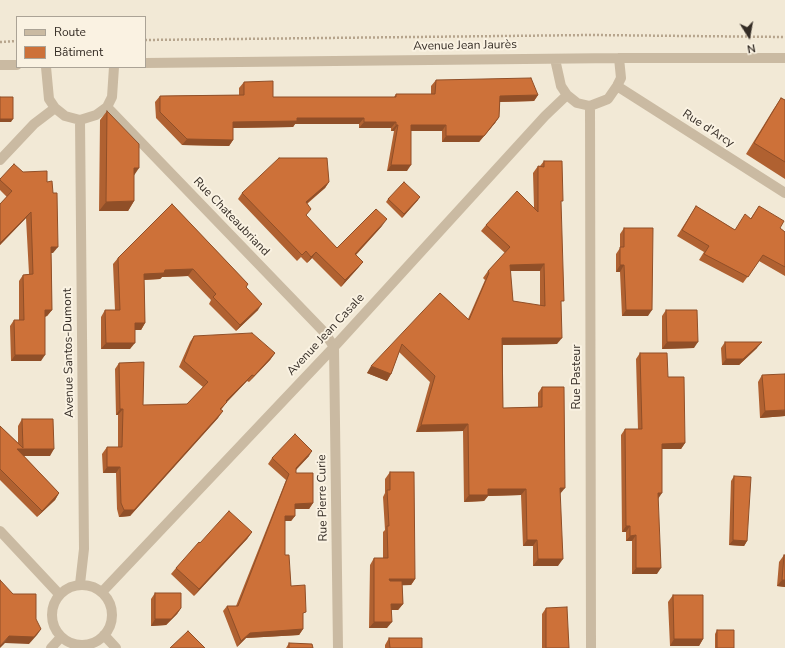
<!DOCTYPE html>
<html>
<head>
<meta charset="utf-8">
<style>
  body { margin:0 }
  #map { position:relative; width:785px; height:648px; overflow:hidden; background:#f2e9d6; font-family:"Nunito Sans",sans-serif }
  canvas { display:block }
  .legend { position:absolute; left:16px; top:16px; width:130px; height:52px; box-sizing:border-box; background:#faf2e2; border:1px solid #aba396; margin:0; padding:5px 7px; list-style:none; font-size:12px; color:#342c25 }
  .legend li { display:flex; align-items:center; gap:8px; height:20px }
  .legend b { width:20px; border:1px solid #aba396 }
  .north { position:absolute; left:729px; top:16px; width:40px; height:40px; -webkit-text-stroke:3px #faf2e2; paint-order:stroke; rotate:169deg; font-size:11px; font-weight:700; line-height:16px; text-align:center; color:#342c25 }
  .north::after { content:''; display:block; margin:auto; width:14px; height:18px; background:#342c25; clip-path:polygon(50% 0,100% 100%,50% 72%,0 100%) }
</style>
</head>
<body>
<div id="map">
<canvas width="785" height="648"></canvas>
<ul class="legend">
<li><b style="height:5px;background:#cabaa2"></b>Route</li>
<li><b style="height:11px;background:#cd7139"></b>Bâtiment</li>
</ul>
<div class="north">N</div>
</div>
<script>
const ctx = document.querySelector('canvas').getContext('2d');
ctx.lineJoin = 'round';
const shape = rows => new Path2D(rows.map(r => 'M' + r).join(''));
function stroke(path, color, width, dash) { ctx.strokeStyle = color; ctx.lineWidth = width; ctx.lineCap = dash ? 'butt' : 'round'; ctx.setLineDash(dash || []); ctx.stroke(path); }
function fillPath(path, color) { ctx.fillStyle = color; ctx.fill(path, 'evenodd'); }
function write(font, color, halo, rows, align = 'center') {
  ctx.font = font + ' "Nunito Sans",sans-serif'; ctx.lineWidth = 4; ctx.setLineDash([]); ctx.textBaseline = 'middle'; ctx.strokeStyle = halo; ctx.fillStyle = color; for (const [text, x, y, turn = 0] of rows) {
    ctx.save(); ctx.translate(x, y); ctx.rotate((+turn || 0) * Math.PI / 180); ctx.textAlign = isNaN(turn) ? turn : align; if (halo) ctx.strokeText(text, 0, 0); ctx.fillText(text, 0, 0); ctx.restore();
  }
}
const path = shape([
  [145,40,592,35,785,37],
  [0,42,17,41]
]);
const minor = shape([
  [555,59,561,86,567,95,577,103,590,106,608,99,617,86,621,78,619,58],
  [145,63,619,58,785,58],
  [0,65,17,65],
  [46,67,49,99,55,108,65,116,80,120,96,115,107,107,112,97,114,67],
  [617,86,785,193],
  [590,106,591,648],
  [107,107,325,333,334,347,338,648],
  [0,160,34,124,55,108],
  [0,531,59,594],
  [80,584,84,549,80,120],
  '52 615a30 30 0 1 1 60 0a30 30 0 1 1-60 0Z',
  [102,592,334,347,545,116,567,95],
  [104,635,116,648],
  [51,648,61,637]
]);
const wall = shape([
  [436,80,538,95,534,101,500,102,499,117,495,123,479,142,442,142,442,131,411,131,407,171,387,171,394,131,391,131,391,128,359,128,359,124,295,124,293,127,233,128,233,140,229,146,182,145,156,118,155,102,160,96,239,95,239,88,244,82,273,97,394,97,396,94,431,94,431,86],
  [781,98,785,100,785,179,746,154,773,110],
  [107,111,134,201,128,211,99,211,100,120],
  [544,161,561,204,561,305,557,344,503,345,503,408,538,407,538,393,542,387,560,494,558,566,533,566,533,546,523,546,521,495,488,496,484,501,464,502,463,431,416,432,430,382,399,352,391,374,387,381,367,373,440,293,468,319,485,280,483,278,488,271,505,253,481,231,486,225,534,207,533,173,538,166,540,166],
  [510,271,540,271,540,306,513,301],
  [23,172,47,182,53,253,51,253,52,310,47,316,45,317,41,361,11,361,10,326,14,320,19,320,19,281,23,275,29,274,26,218,0,245,0,204,7,197,0,190,0,179],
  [329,182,325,188,307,204,306,216,337,248,382,226,356,255,363,262,358,268,341,287,312,258,307,263,301,257,297,261,238,199,242,193],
  [388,199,418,200,402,218,386,202],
  [172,204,248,284,246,287,258,310,236,331,209,304,211,300,188,276,162,277,160,279,144,280,145,323,141,330,135,330,130,349,101,349,101,317,105,310,115,310,113,264,118,258],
  [696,206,735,230,751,218,759,206,780,228,785,232,785,276,759,261,743,283,699,260,704,252,677,236],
  [624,228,648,316,622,316,620,272,616,272,616,254,620,248,620,234],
  [666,310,694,348,662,349,662,316],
  [194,336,275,353,270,360,249,382,247,381,227,402,221,410,218,418,130,516,119,517,117,509,116,473,103,473,102,454,107,447,118,447,118,415,116,415,115,369,119,363,143,405,187,404,203,387,179,367,190,342],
  [725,342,757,348,739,365,722,365,721,348],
  [640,353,668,377,685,443,681,449,662,449,658,498,657,574,632,574,632,541,626,541,626,532,622,532,621,435,625,429,638,429,636,359],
  [762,375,785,416,760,418,758,382],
  [22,419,50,456,24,456,59,493,55,500,37,517,0,480,0,426,18,443,18,426],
  [309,456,296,470,296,473,313,503,309,509,295,509,295,516,291,521,285,521,285,555,291,586,303,617,303,629,299,635,246,638,237,647,223,611,227,606,236,606,286,480,268,464,272,458],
  [390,472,415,579,411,585,402,585,403,604,398,610,391,610,387,628,369,628,370,565,374,558,383,558,383,532,385,530,383,497,385,493,385,479],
  [734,476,747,541,744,546,729,545,731,481],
  [252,532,247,539,194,596,171,574,176,568,200,543],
  [784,555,785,587,777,586,779,562],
  [155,593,181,608,177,614,166,625,151,626,151,599],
  [673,595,703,639,699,646,670,646,668,602],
  [546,608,569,648,542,648,542,614],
  [717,630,734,648,715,648,715,634],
  [389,638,422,648,385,648,385,645],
  [289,643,313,648,286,648]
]);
const shadedWall = shape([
  [538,95,534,101,496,102,500,96],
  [499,117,495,123,479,142,442,142,446,136],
  [297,118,364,118,359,124,295,124,293,127,229,128,233,122],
  [0,119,13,119,11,122,0,122],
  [364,122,396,122,391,128,359,128],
  [396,125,398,125,394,131,391,131],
  [411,125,446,125,442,131,407,131],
  [187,139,233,140,229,146,182,145],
  [391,165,411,165,407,171,387,171],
  [134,168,139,168,133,177],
  [329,182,325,188,301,208,306,202],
  [420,197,418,200,402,218,404,214],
  [134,201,128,211,99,211,106,202],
  [31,212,26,218,0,245,0,243],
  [387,219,382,226,351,260,355,254],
  [51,247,58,247,53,253,47,253],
  [316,252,312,258,307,263,311,257],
  [363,262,358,268,341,287,345,280],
  [544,264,540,271,505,271,510,265],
  [620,265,624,265,620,272,616,272],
  [193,269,188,276,162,277,160,279,140,280,144,274,165,270],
  [262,304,258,310,236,331,240,325],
  [45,310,52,310,47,316,41,317],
  [626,310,652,310,648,316,622,316],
  [135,323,145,323,141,330,130,330],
  [502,338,562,338,557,344,498,345],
  [667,342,698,342,694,348,662,349],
  [762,342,757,348,739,365,722,365,726,359],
  [106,343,135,343,130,349,101,349],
  [275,353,270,360,249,382,254,376],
  [15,355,45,355,41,361,11,361],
  [371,366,391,374,387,381,367,373],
  [252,375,247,381,222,407,226,401],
  [120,409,123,409,118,415,116,415],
  [785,410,785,416,760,418,765,411],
  [223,411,218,418,130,516,119,517,124,510],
  [468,424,463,431,416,432,421,425],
  [685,443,681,449,658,449,662,444],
  [17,449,54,449,50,456,13,456],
  [312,451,309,456,292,474,296,468],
  [107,467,120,467,116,473,103,473],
  [560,488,565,488,560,494],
  [488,489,526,489,521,495,488,496,484,501,464,502,469,495],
  [59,493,55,500,37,517,42,511],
  [658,493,662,493,658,499],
  [313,503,309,509,291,509,295,504],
  [285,516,295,516,291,521,281,521],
  [626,526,630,526,626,532,622,532],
  [252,532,247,539,194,596,199,589],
  [636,535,632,541,626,541,630,536],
  [527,540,537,540,533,546,523,546],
  [733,540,747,541,744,546,729,545],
  [538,559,563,559,558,566,533,566],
  [636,568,661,568,657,574,632,574],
  [389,579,415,579,411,585,385,586],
  [782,580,785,580,785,587,777,586],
  [391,604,403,604,398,610,386,610],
  [181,608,177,614,166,625,151,626,155,619],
  [374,622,392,622,387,628,369,628],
  [41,629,37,635,29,644,5,643,0,648,0,646,9,636],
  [303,629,299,635,246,638,237,647,241,641,250,633],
  [674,639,703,639,699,646,670,646]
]);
const building = shape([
  [531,78,538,95,500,96,499,117,484,136,446,136,446,125,411,125,411,165,391,165,398,125,396,125,396,122,364,122,364,118,297,118,297,121,233,122,233,140,187,139,160,112,160,96,244,95,244,82,273,81,273,97,396,97,396,94,435,94,436,80,531,78],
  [0,97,13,97,13,119,0,119,0,97],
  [781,98,785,100,785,162,754,143,781,98],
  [107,111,139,144,139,168,134,168,134,201,106,202,107,111],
  [279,158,327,158,329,182,306,202,311,209,306,215,337,248,376,209,387,219,355,254,363,262,345,280,316,252,311,257,306,251,302,255,242,193,279,158],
  [544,161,562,161,563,201,561,201,564,301,561,301,562,338,502,338,503,408,542,407,542,387,564,387,565,488,560,488,563,559,538,559,537,540,527,540,526,489,488,489,488,495,469,495,468,424,421,425,435,376,402,344,391,374,371,366,440,293,469,320,489,273,488,271,510,247,486,225,517,191,538,212,538,166,544,167,544,161],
  [544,264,545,306,513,301,510,265,544,264],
  [14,164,23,172,47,171,47,182,52,181,53,193,57,193,58,247,51,247,52,310,45,310,45,355,15,355,14,320,24,320,23,275,33,274,31,212,0,243,0,204,12,191,0,180,0,179,14,164],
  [404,182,420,197,404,214,388,199,404,182],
  [172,204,248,284,246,287,262,304,240,325,213,297,216,294,193,269,165,270,164,273,144,274,145,323,135,323,135,343,106,343,105,310,120,310,118,258,172,204],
  [696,206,735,230,745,214,751,219,759,206,784,221,780,228,785,232,785,267,763,255,748,277,704,254,709,246,682,230,696,206],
  [624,228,653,228,652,310,626,310,624,265,620,265,620,247,624,247,624,228],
  [666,310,697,310,698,342,667,342,666,310],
  [252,333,275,353,254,376,252,375,226,401,227,402,220,409,223,411,134,510,124,510,121,503,120,467,107,467,107,447,122,447,123,409,120,409,119,363,144,362,143,405,187,404,208,382,184,361,194,336,252,333],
  [725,342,762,342,743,359,726,359,725,342],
  [640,353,667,353,668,377,684,377,685,443,662,444,662,493,658,493,661,568,636,568,636,535,630,536,630,526,626,526,625,429,642,429,640,353],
  [785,374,785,410,765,411,762,375,785,374],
  [22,419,53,419,54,449,17,449,59,493,42,511,0,469,0,426,23,448,22,419],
  [295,434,312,451,296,468,296,473,313,473,313,503,295,504,295,516,285,516,285,555,289,555,291,586,305,585,306,612,303,613,303,629,250,633,241,641,227,606,238,606,289,474,272,458,295,434],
  [390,472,414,472,415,579,389,579,390,581,402,581,403,604,391,604,392,622,374,622,374,558,388,558,387,526,389,526,387,490,390,490,390,472],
  [734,476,751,477,747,541,733,540,734,476],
  [229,511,252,532,199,589,176,568,199,542,200,543,229,511],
  [784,555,785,555,785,580,782,580,784,555],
  [0,580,13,594,36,594,36,619,41,629,34,637,9,636,0,646,0,580],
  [155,593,181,593,181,608,171,619,155,619,155,593],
  [673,595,703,595,703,639,674,639,673,595],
  [567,607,569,648,546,648,546,608,567,607],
  [717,630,734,630,734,648,717,648,717,630],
  [188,631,205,648,170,648,188,631],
  [389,638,422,638,422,648,390,648,389,638],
  [289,643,312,644,313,648,289,648,289,643]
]);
const streetNames = [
  ["Avenue Jean Jaurès",465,46,-1],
  ["Rue d'Arcy",708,129,33],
  ["Rue Chateaubriand",231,217,46],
  ["Avenue Jean Casale",326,335,-47],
  ["Avenue Santos-Dumont",69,353,-91],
  ["Rue Pasteur",577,377,-90],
  ["Rue Pierre Curie",323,498,-91]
];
stroke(path, '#b6a48c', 2.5, [2, 2]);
stroke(minor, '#cabaa2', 10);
fillPath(wall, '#b06131');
fillPath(shadedWall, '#904f28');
fillPath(building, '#cd7139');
stroke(building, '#904f28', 1);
write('12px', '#342c25', '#faf2e2', streetNames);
</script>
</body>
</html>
